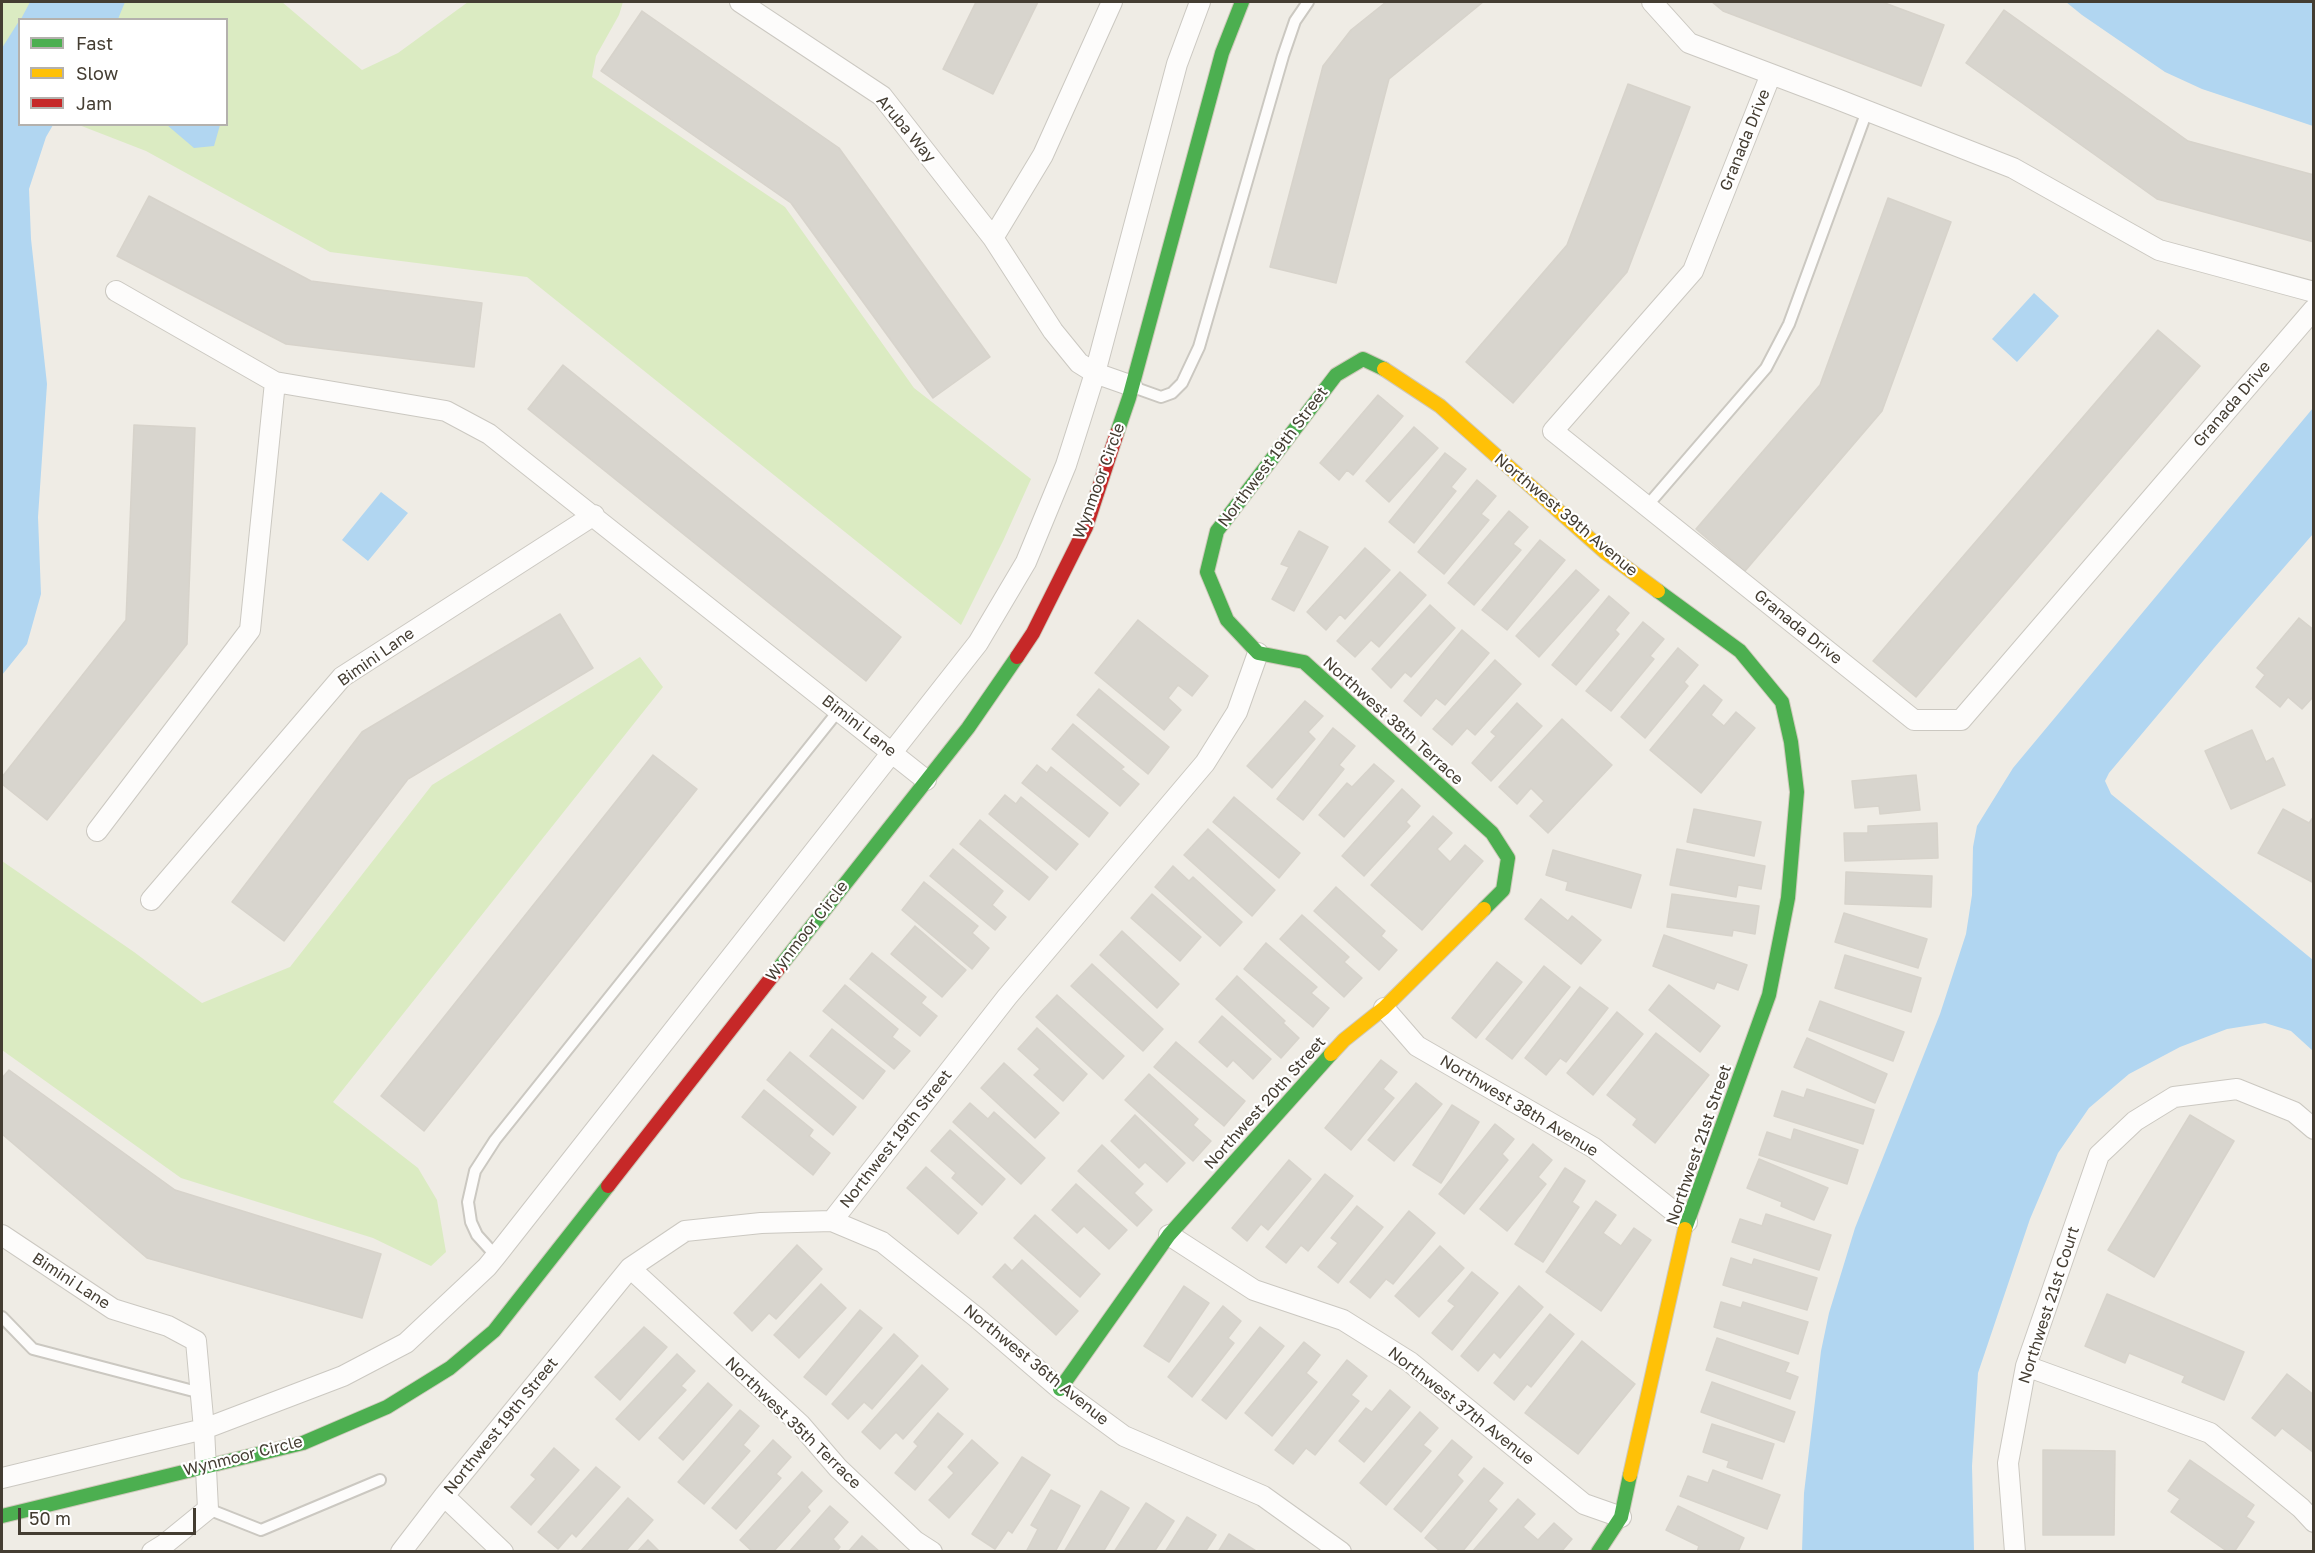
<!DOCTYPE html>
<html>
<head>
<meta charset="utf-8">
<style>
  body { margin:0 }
  #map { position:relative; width:2315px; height:1553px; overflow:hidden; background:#efece5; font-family:"Golos Text",sans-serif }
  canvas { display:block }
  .frame { position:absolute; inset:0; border:3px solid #443d32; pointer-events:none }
  .legend { position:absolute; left:18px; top:18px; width:210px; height:108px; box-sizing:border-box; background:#fff; border:2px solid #b4b1ad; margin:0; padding:8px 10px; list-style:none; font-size:18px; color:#443d32 }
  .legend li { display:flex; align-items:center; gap:12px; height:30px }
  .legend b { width:30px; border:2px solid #b4b1ad }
  .scale { position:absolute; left:18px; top:1508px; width:178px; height:27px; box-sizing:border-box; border:3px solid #443d32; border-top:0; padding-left:8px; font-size:18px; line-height:21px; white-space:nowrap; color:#443d32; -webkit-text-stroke:4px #fff; paint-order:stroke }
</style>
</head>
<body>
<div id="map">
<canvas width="2315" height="1553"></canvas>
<div class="frame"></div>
<ul class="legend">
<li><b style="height:8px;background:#4caf50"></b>Fast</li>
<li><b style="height:8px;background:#ffc107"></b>Slow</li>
<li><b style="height:8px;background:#c62828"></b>Jam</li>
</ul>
<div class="scale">50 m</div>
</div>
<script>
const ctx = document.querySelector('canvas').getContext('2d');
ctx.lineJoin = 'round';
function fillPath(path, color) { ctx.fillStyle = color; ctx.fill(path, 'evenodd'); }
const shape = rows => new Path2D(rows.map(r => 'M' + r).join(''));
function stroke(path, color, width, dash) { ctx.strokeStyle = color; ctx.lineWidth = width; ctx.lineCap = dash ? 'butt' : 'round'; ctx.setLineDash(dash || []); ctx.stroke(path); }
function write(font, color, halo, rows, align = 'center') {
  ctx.font = font + ' "Golos Text",sans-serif'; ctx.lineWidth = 4.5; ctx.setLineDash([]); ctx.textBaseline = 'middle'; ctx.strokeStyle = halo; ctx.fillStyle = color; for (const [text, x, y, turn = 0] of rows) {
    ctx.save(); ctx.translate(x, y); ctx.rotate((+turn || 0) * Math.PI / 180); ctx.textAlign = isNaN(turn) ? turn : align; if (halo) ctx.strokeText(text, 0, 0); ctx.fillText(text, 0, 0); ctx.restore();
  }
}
const green = shape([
  [2,2,282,2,362,70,398,53,468,2,623,2,619,15,596,56,592,77,785,207,914,388,1031,479,1003,541,961,625,527,277,330,252,146,151,79,125,226,124,226,20,20,20,19,101,2,186],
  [640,657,663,687,333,1102,418,1168,437,1200,446,1252,431,1266,373,1238,181,1178,2,1050,2,861,134,952,202,1003,290,967,432,785]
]);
const water = shape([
  [30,2,125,2,118,19,21,19],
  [2066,2,2313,2,2313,126,2202,89,2165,72,2082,15],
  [19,21,20,124,53,125,46,137,29,189,31,239,47,384,38,517,41,594,27,644,2,675,2,48],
  [167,125,220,124,220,125,214,146,194,148],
  [2034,293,2059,316,2017,362,1992,339],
  [2313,408,2313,534,2214,648,2109,773,2105,781,2111,794,2313,960,2313,1051,2291,1031,2265,1023,2227,1029,2180,1047,2129,1074,2089,1108,2058,1153,2030,1219,1978,1373,1972,1466,1974,1551,1802,1551,1804,1493,1821,1351,1829,1313,1855,1228,1940,1014,1966,934,1972,895,1973,847,1977,826,2013,768],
  [381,492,408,513,368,561,342,540]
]);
const building = shape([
  [976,2,1038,2,993,94,943,69,976,2],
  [1386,2,1483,2,1389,79,1336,283,1270,267,1323,66,1351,30,1386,2],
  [1712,2,1882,2,1944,25,1921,86,1723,11,1712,2],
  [2004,10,2188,141,2314,175,2314,242,2157,199,1966,63,2004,10],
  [642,11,839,148,990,357,933,398,791,203,601,71,642,11],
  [1628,84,1690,107,1627,272,1513,403,1466,362,1567,245,1628,84],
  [149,196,311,281,482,303,474,367,286,344,117,256,149,196],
  [1888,198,1951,222,1882,411,1745,571,1696,529,1820,385,1888,198],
  [2158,330,2200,366,1916,697,1873,661,2158,330],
  [563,365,901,637,866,681,528,409,563,365],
  [1378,395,1403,416,1353,475,1347,470,1339,480,1320,463,1378,395],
  [134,425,195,428,187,644,47,820,2,784,2,777,126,620,134,425],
  [1414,427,1438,448,1389,502,1366,481,1414,427],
  [1445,453,1466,469,1451,487,1456,491,1414,543,1389,522,1445,453],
  [1477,480,1496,496,1481,514,1489,520,1444,574,1418,552,1477,480],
  [1509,511,1528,527,1513,544,1521,550,1474,605,1448,583,1509,511],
  [1299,531,1328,547,1294,611,1272,599,1289,567,1281,564,1299,531],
  [1540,540,1565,560,1507,630,1482,610,1540,540],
  [1365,548,1390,570,1345,619,1340,614,1326,630,1307,612,1365,548],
  [1576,570,1599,590,1539,657,1516,636,1576,570],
  [1400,572,1426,595,1379,647,1371,640,1355,657,1337,641,1400,572],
  [1609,596,1629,613,1615,630,1619,634,1576,685,1552,665,1609,596],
  [1430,605,1455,628,1411,677,1405,672,1391,688,1372,669,1430,605],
  [560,614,593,668,408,779,284,941,232,902,362,732,560,614],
  [2299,618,2314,630,2312,678,2314,696,2302,709,2288,697,2280,707,2256,687,2265,675,2257,668,2299,618],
  [1138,620,1208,676,1192,696,1178,685,1168,698,1181,710,1164,730,1095,673,1138,620],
  [1643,622,1664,639,1650,656,1654,659,1611,711,1586,691,1643,622],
  [1462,630,1489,653,1445,705,1436,698,1421,716,1404,701,1462,630],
  [1678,648,1698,665,1684,682,1688,686,1645,738,1621,717,1678,648],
  [1495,660,1521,684,1475,735,1467,728,1452,745,1433,729,1495,660],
  [1704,685,1722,700,1711,715,1724,726,1736,712,1755,728,1701,793,1650,750,1704,685],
  [1099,689,1169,747,1148,774,1077,715,1099,689],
  [1305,701,1323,716,1308,732,1315,739,1272,788,1247,766,1305,701],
  [1517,703,1542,726,1491,781,1472,763,1496,736,1491,732,1517,703],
  [1562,719,1612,765,1548,833,1530,816,1544,801,1531,788,1517,804,1499,787,1562,719],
  [1073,724,1124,767,1121,769,1139,784,1120,806,1052,749,1073,724],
  [1333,728,1355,746,1339,765,1344,769,1303,820,1277,799,1333,728],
  [2252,730,2266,762,2273,758,2285,785,2231,809,2205,751,2252,730],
  [653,755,697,789,424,1131,381,1096,653,755],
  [1374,764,1394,781,1344,837,1319,815,1347,783,1352,787,1374,764],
  [1037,765,1047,773,1051,767,1108,813,1089,837,1022,783,1037,765],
  [1916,775,1920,810,1880,814,1879,806,1855,808,1852,781,1916,775],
  [1402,789,1420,806,1406,822,1410,826,1364,876,1342,856,1402,789],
  [1005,795,1016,804,1021,797,1078,844,1056,870,989,814,1005,795],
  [1234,797,1300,853,1279,878,1213,822,1234,797],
  [1694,809,1761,822,1754,856,1687,842,1694,809],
  [2283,809,2309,823,2314,816,2314,883,2258,853,2283,809],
  [1433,816,1452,833,1437,849,1450,862,1465,845,1483,861,1422,930,1371,885,1433,816],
  [980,820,1048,877,1029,900,960,844,980,820],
  [1937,823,1938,858,1845,861,1844,833,1868,833,1868,826,1937,823],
  [1208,829,1275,890,1252,916,1184,855,1208,829],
  [953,849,1003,891,992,905,1006,917,995,930,930,876,953,849],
  [1677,849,1765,866,1761,889,1738,885,1736,897,1670,885,1677,849],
  [1553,850,1641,875,1631,908,1566,890,1568,882,1546,875,1553,850],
  [1173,866,1189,881,1193,877,1242,922,1220,946,1155,887,1173,866],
  [1846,872,1932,876,1931,907,1845,904,1846,872],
  [924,882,978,926,972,933,989,948,972,969,902,910,924,882],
  [1336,887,1385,931,1381,936,1397,950,1379,970,1314,911,1336,887],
  [1152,894,1201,937,1180,961,1131,918,1152,894],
  [1672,894,1759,906,1755,934,1733,930,1732,936,1667,927,1672,894],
  [1541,899,1568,921,1572,916,1601,940,1581,964,1525,919,1541,899],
  [1844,913,1927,939,1918,968,1835,942,1844,913],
  [1302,915,1349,957,1344,962,1362,978,1344,997,1280,939,1302,915],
  [915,926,966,970,942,997,891,954,915,926],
  [1122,931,1179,984,1157,1008,1100,955,1122,931],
  [1664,935,1747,965,1738,990,1717,982,1714,989,1653,966,1664,935],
  [1266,943,1317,987,1311,993,1329,1008,1313,1027,1244,969,1266,943],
  [872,953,926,997,921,1003,937,1016,920,1036,850,979,872,953],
  [1845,955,1921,978,1911,1012,1835,988,1845,955],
  [1497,962,1522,982,1476,1038,1452,1018,1497,962],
  [1092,964,1163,1029,1143,1051,1071,986,1092,964],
  [1544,966,1570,987,1512,1059,1486,1039,1544,966],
  [1237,976,1285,1021,1283,1023,1299,1038,1281,1058,1216,999,1237,976],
  [845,985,898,1029,892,1037,910,1051,894,1069,823,1011,845,985],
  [1669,985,1720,1026,1700,1052,1649,1010,1669,985],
  [1580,987,1608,1008,1566,1062,1560,1058,1546,1075,1525,1058,1580,987],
  [1057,995,1124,1056,1103,1079,1036,1017,1057,995],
  [1820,1001,1904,1032,1893,1061,1809,1030,1820,1001],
  [1617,1012,1643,1034,1593,1095,1567,1073,1617,1012],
  [1222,1016,1271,1059,1253,1079,1233,1060,1227,1067,1199,1042,1222,1016],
  [1037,1028,1087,1074,1063,1101,1034,1075,1040,1069,1018,1049,1037,1028],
  [832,1029,885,1071,863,1099,810,1056,832,1029],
  [1656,1033,1709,1075,1655,1143,1633,1125,1637,1119,1607,1095,1656,1033],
  [1807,1038,1887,1074,1875,1103,1794,1067,1807,1038],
  [1176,1042,1245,1101,1224,1126,1154,1067,1176,1042],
  [790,1052,856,1107,833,1135,767,1080,790,1052],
  [1381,1060,1397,1072,1383,1089,1394,1098,1351,1150,1325,1128,1381,1060],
  [1004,1063,1059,1113,1035,1138,981,1088,1004,1063],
  [9,1070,175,1190,381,1254,362,1318,147,1258,2,1134,2,1078,9,1070],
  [1149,1074,1198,1119,1193,1125,1211,1141,1193,1161,1125,1100,1149,1074],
  [1416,1083,1442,1104,1394,1161,1368,1140,1416,1083],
  [1807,1089,1874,1110,1863,1144,1774,1116,1782,1091,1804,1098,1807,1089],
  [764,1090,813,1130,809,1136,830,1153,813,1175,742,1117,764,1090],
  [970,1103,988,1119,994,1112,1045,1158,1021,1184,953,1122,970,1103],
  [1452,1105,1479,1122,1441,1183,1413,1165,1452,1105],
  [1135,1115,1185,1163,1167,1182,1145,1162,1139,1168,1111,1141,1135,1115],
  [2190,1115,2234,1141,2154,1277,2108,1250,2190,1115],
  [1495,1124,1514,1139,1502,1154,1508,1160,1464,1214,1439,1194,1495,1124],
  [1794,1129,1858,1150,1847,1184,1759,1155,1767,1132,1791,1140,1794,1129],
  [950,1130,1005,1179,982,1205,952,1178,956,1173,931,1151,950,1130],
  [1533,1144,1552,1160,1538,1177,1546,1184,1507,1231,1480,1209,1533,1144],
  [1102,1145,1143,1184,1134,1193,1152,1210,1137,1226,1078,1171,1102,1145],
  [1759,1159,1828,1188,1814,1220,1781,1206,1782,1202,1747,1188,1759,1159],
  [1289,1160,1311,1179,1268,1230,1261,1224,1247,1241,1232,1228,1289,1160],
  [926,1167,977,1213,958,1234,907,1188,926,1167],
  [1565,1168,1585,1181,1572,1202,1579,1207,1543,1262,1515,1244,1565,1168],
  [1325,1174,1353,1196,1308,1251,1301,1245,1286,1263,1266,1247,1325,1174],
  [1076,1184,1127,1230,1109,1249,1084,1226,1077,1233,1052,1210,1076,1184],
  [1596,1201,1616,1215,1603,1233,1621,1246,1634,1228,1651,1240,1601,1311,1546,1272,1596,1201],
  [1357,1206,1383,1227,1338,1283,1318,1267,1338,1243,1331,1238,1357,1206],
  [1409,1211,1435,1233,1393,1284,1386,1279,1370,1298,1350,1282,1409,1211],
  [1766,1214,1831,1235,1819,1270,1732,1242,1740,1219,1762,1226,1766,1214],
  [1035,1215,1100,1274,1080,1297,1014,1238,1035,1215],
  [797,1245,822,1269,776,1319,769,1313,752,1331,734,1313,797,1245],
  [1440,1246,1464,1268,1419,1317,1395,1296,1440,1246],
  [1731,1258,1752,1265,1754,1259,1817,1278,1807,1310,1723,1285,1731,1258],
  [1022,1260,1078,1311,1056,1335,993,1277,1005,1264,1012,1271,1022,1260],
  [1472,1272,1498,1293,1452,1350,1432,1333,1455,1306,1448,1301,1472,1272],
  [821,1284,846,1308,799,1358,774,1335,821,1284],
  [1184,1286,1209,1303,1169,1362,1144,1346,1184,1286],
  [1519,1286,1543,1307,1500,1358,1494,1352,1478,1371,1461,1356,1519,1286],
  [2107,1294,2244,1352,2224,1400,2182,1382,2185,1376,2129,1353,2125,1363,2085,1346,2107,1294],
  [1721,1302,1741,1308,1743,1302,1808,1322,1798,1354,1714,1327,1721,1302],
  [1223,1306,1241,1321,1228,1338,1234,1343,1192,1397,1168,1377,1223,1306],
  [860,1310,882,1328,826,1395,804,1377,860,1310],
  [1550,1314,1574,1334,1531,1387,1527,1384,1514,1400,1494,1383,1550,1314],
  [644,1327,667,1347,620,1400,595,1377,644,1327],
  [1260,1327,1284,1346,1226,1419,1202,1400,1260,1327],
  [894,1334,918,1356,872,1409,864,1402,848,1419,832,1404,894,1334],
  [1717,1338,1789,1363,1785,1372,1798,1377,1790,1399,1706,1370,1717,1338],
  [1582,1341,1635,1384,1578,1454,1525,1413,1582,1341],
  [1304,1342,1320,1355,1306,1373,1317,1382,1272,1436,1245,1413,1304,1342],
  [677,1354,695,1371,681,1386,686,1390,639,1440,616,1419,677,1354],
  [1347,1360,1367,1376,1351,1395,1359,1401,1315,1455,1306,1448,1293,1464,1275,1450,1347,1360],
  [922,1365,948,1389,903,1439,896,1432,880,1449,862,1432,922,1365],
  [2287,1374,2314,1395,2314,1453,2282,1428,2275,1436,2252,1418,2287,1374],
  [1712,1382,1795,1412,1784,1442,1701,1412,1712,1382],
  [708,1383,732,1405,683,1460,659,1438,708,1383],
  [1390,1390,1410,1407,1364,1462,1339,1441,1366,1408,1372,1412,1390,1390],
  [740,1410,759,1426,743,1445,750,1451,704,1504,678,1482,740,1410],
  [1420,1412,1438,1428,1423,1445,1431,1451,1386,1505,1360,1483,1420,1412],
  [938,1413,963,1434,915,1490,895,1473,918,1446,914,1442,938,1413],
  [1712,1424,1774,1444,1762,1479,1727,1467,1729,1461,1703,1452,1712,1424],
  [773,1440,791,1457,776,1474,781,1478,736,1529,712,1508,773,1440],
  [972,1440,998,1463,949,1518,929,1500,954,1473,948,1467,972,1440],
  [1452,1440,1472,1457,1457,1475,1463,1481,1421,1532,1394,1509,1452,1440],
  [554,1448,579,1470,531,1525,511,1507,536,1479,531,1475,554,1448],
  [2043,1450,2115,1451,2114,1535,2043,1535,2043,1450],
  [1022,1457,1050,1475,1012,1533,1008,1530,995,1549,972,1534,1022,1457],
  [2190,1460,2254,1505,2246,1517,2254,1522,2234,1552,2228,1552,2171,1512,2180,1499,2168,1491,2190,1460],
  [596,1467,620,1487,576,1537,572,1533,558,1549,538,1532,596,1467],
  [1484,1468,1503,1483,1488,1501,1497,1509,1462,1552,1441,1552,1425,1538,1484,1468],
  [1713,1470,1780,1495,1767,1529,1680,1496,1688,1476,1708,1483,1713,1470],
  [802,1472,822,1491,807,1507,810,1511,773,1552,753,1552,740,1540,802,1472],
  [1051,1490,1080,1506,1055,1552,1026,1552,1038,1529,1031,1525,1051,1490],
  [1101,1491,1129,1508,1103,1552,1064,1552,1101,1491],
  [628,1498,653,1520,625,1552,580,1552,628,1498],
  [1518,1499,1535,1514,1523,1527,1538,1540,1554,1523,1572,1539,1561,1552,1472,1552,1518,1499],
  [1146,1503,1174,1521,1154,1552,1114,1552,1146,1503],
  [830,1506,848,1522,833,1539,840,1547,836,1552,789,1552,830,1506],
  [1678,1506,1744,1538,1738,1552,1697,1552,1699,1546,1666,1530,1678,1506],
  [1187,1517,1216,1535,1205,1552,1165,1552,1187,1517],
  [1229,1534,1256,1551,1256,1552,1218,1552,1229,1534],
  [862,1536,880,1552,848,1552,862,1536],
  [648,1540,660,1552,637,1552,648,1540]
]);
const lane = shape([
  [1133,387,1161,397,1172,393,1182,383,1199,347,1283,56,1295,21,1308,2],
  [1647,506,1766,368,1789,324,1867,111],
  [496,1256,477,1235,471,1222,468,1202,475,1171,495,1140,839,710],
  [2,1317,33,1349,201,1393],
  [208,1509,261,1530,380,1480]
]);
const street = shape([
  [740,2,882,96,993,238],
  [1112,2,1043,155,993,238,1053,331,1079,363,1095,373,1132,386],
  [1652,2,1689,43,1837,99,2013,168,2159,250,2314,292],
  [1771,74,1693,271,1553,431,1914,720,1961,720,2314,309],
  [116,291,275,382,446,411,489,434,926,780],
  [97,831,250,630,275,382],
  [151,900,342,677,594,515],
  [1384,1008,1417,1046,1594,1148,1687,1222],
  [832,1221,1007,997,1205,763,1237,712,1258,653],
  [2,1235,113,1309,168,1326,196,1341,204,1429,208,1509,165,1544,152,1552],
  [1169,1235,1254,1290,1343,1320,1410,1362,1584,1504,1621,1517],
  [630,1268,800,1424,838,1468,915,1541,932,1552],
  [2026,1366,2210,1433,2301,1508,2314,1522],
  [2,1478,204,1429,343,1376,406,1343,487,1267,496,1256,978,643,1026,562,1066,465,1080,421,1095,373,1177,64,1200,2],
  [444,1496,503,1552],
  [401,1552,444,1496,630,1268,685,1231,761,1223,832,1221,882,1242,976,1317,1060,1389,1124,1436,1263,1496,1341,1552],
  [2015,1552,2008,1463,2026,1366,2099,1155,2135,1121,2174,1097,2237,1089,2294,1112,2314,1129]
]);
const fast = shape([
  [1384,369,1363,359,1336,375,1217,531,1207,572,1227,620,1258,653,1304,662,1492,833,1508,858,1503,890,1484,909],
  [1117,433,1129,398,1222,53,1242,2],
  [1658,591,1740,651,1782,702,1791,742,1797,792,1788,898,1769,995,1685,1229],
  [778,969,968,728,1017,657],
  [1060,1389,1169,1235,1331,1054],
  [2,1516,303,1443,387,1407,450,1368,494,1331,608,1186],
  [1598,1552,1621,1517,1630,1475]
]);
const slow = shape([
  [1384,369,1440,406,1605,552,1658,591],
  [1331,1054,1344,1040,1384,1008,1484,909],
  [1630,1475,1685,1229]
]);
const jam = shape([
  [1017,657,1033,633,1086,527,1117,433],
  [608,1186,778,969]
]);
const streetNames = [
  ["Aruba Way",906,129,50],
  ["Granada Drive",1745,140,-68],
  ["Granada Drive",2232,404,-49],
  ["Northwest 19th Street",1273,457,-53],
  ["Wynmoor Circle",1099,481,-70],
  ["Northwest 39th Avenue",1566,515,40],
  ["Granada Drive",1798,627,39],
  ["Bimini Lane",376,657,-35],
  ["Northwest 38th Terrace",1393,721,42],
  ["Bimini Lane",859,726,38],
  ["Wynmoor Circle",807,931,-52],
  ["Northwest 20th Street",1265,1103,-48],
  ["Northwest 38th Avenue",1519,1106,31],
  ["Northwest 19th Street",896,1139,-52],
  ["Northwest 21st Street",1699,1145,-71],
  ["Bimini Lane",71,1281,33],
  ["Northwest 21st Court",2049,1305,-72],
  ["Northwest 36th Avenue",1036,1365,39],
  ["Northwest 37th Avenue",1461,1406,38],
  ["Northwest 35th Terrace",793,1423,44],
  ["Northwest 19th Street",501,1426,-51],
  ["Wynmoor Circle",243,1456,-14]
];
fillPath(green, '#dbebc2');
fillPath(water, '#b1d6f1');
fillPath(building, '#d8d5ce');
stroke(building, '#d7d3cb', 1.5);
stroke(lane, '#cbc8c1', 14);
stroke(street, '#cbc8c1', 22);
stroke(fast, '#cfc9bb', 16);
stroke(slow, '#cfc9bb', 16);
stroke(jam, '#cfc9bb', 16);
stroke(lane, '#fdfcfb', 10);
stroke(street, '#fdfcfb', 20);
stroke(fast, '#4caf50', 14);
stroke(slow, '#ffc107', 14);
stroke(jam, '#c62828', 14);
write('16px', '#443d32', '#fff', streetNames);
</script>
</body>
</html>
